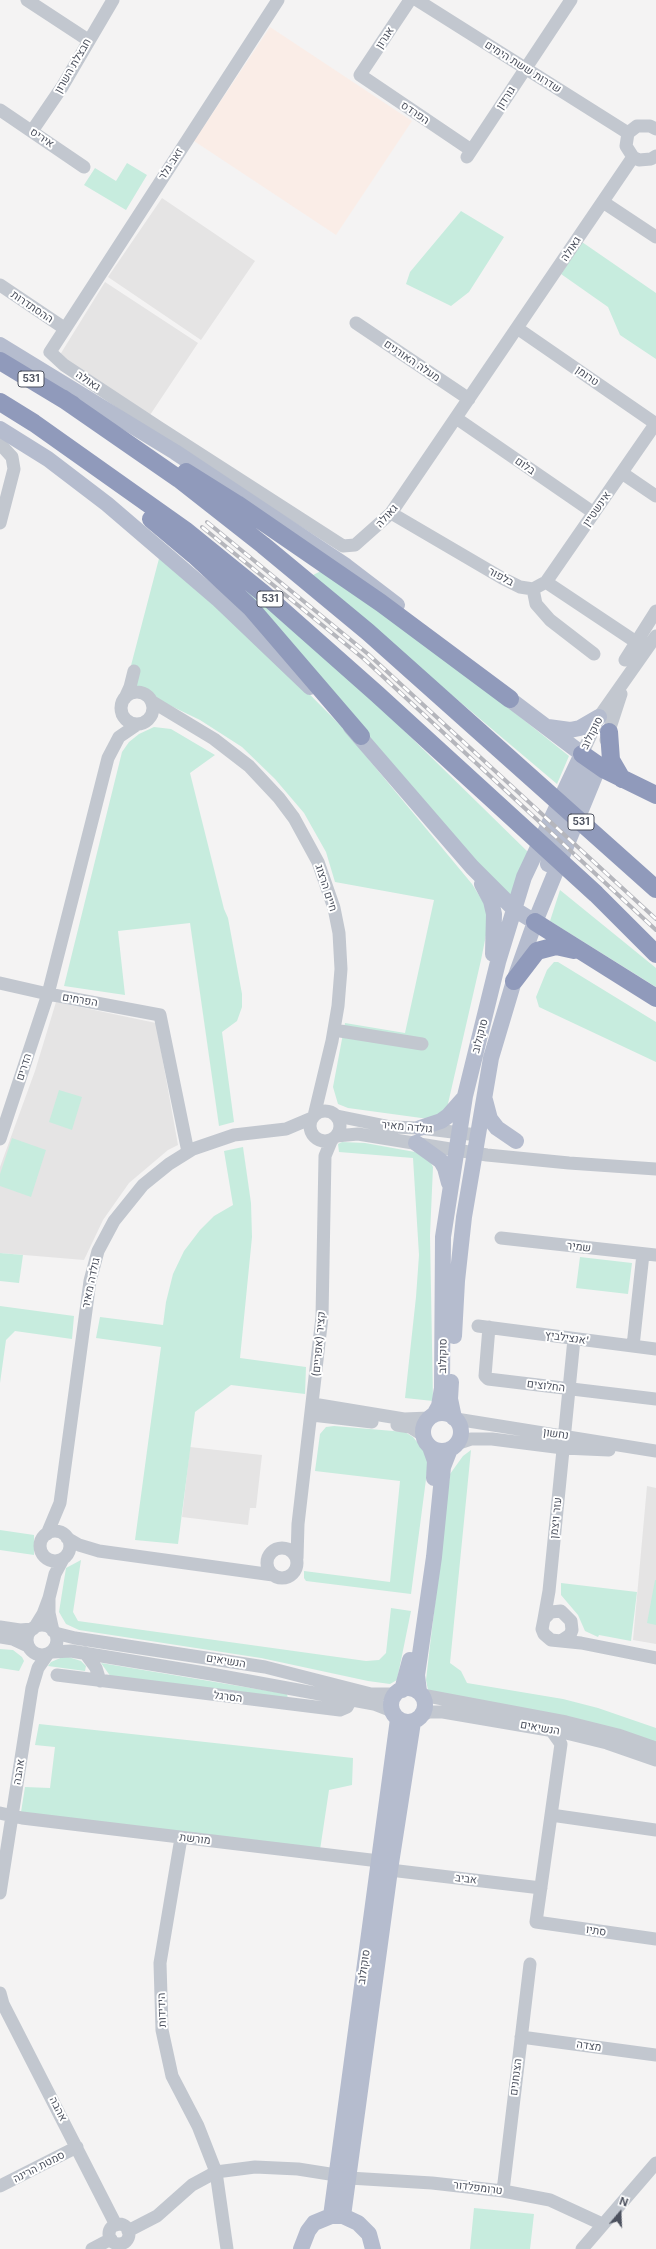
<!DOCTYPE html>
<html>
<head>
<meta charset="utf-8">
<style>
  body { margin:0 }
  #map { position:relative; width:656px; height:2249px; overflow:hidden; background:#f4f3f3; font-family:Inter,sans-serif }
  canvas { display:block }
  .north { position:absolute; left:600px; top:2193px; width:40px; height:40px; -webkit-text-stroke:3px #fff; paint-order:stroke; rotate:19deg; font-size:11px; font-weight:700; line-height:16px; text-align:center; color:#4c515e }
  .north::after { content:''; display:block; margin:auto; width:14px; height:18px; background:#4c515e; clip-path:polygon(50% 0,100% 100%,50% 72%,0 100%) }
</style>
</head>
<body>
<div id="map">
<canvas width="656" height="2249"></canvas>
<div class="north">N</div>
</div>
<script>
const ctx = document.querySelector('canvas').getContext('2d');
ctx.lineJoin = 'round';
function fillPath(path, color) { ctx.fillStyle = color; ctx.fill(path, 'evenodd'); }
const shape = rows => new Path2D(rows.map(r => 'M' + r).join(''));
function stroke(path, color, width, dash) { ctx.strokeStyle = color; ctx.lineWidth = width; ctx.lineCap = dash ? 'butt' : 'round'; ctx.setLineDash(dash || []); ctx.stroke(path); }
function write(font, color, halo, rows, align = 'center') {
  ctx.font = font + ' Inter,Heebo,sans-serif'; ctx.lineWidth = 4; ctx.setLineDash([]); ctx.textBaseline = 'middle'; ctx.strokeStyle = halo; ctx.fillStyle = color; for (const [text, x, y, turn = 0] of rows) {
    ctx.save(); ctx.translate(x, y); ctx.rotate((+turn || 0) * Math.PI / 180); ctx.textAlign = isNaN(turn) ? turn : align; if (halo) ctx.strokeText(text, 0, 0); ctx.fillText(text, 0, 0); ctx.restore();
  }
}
const education = shape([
  [162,198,255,261,201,340,108,277],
  [105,282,198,343,148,418,58,358],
  [56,1002,156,1023,178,1145,168,1150,129,1183,103,1220,84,1260,0,1253,0,1167,35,1071],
  [190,1447,262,1455,256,1508,250,1508,248,1525,182,1517],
  [647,1486,656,1488,656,1644,633,1640]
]);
const medical = shape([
  [270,27,412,121,336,235,194,141]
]);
const green = shape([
  [127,163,147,175,126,210,84,185,95,168,116,181],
  [461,211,504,237,469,292,451,306,406,284,410,272],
  [582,242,656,293,656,359,620,335,608,307,561,274],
  [161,551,227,611,341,726,472,884,485,905,488,925,481,960,447,1108,436,1120,348,1108,338,1104,333,1087,345,1023,405,1033,434,900,335,882,326,852,304,813,275,779,242,747,200,720,140,691,123,696],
  [321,571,426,642,569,756,557,784,311,576],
  [250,589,380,707,530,854,513,897,477,866,245,593],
  [154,727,171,729,215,755,190,773,224,909,228,918,242,994,242,1007,237,1021,222,1032,234,1122,219,1126,190,923,118,931,125,995,64,986,122,752,129,742,139,734],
  [560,890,656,968,656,987,550,921],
  [554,962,558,962,656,1022,656,1062,539,1007,536,997,547,970],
  [59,1090,82,1097,72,1130,49,1122],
  [12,1138,46,1150,31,1197,0,1186,0,1174],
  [342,1142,365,1143,415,1152,429,1159,433,1167,430,1235,433,1401,405,1398,416,1297,419,1255,413,1158,339,1152,338,1144],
  [243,1147,251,1203,252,1237,240,1358,306,1367,305,1394,231,1385,195,1412,178,1544,135,1540,161,1347,96,1338,100,1317,163,1325,166,1302,173,1274,184,1251,200,1230,214,1216,233,1205,224,1151],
  [0,1253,23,1255,19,1283,0,1281],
  [580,1257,632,1263,628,1294,576,1288],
  [0,1306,74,1316,72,1339,15,1331,6,1340,0,1383],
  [334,1426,405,1432,413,1437,425,1452,428,1464,411,1594,306,1581,304,1578,304,1571,390,1582,400,1481,315,1471,320,1434,326,1427],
  [471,1450,450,1663,461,1671,467,1683,563,1699,598,1708,656,1728,656,1745,428,1690,426,1680,450,1474,463,1456],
  [0,1530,34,1535,34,1555,0,1550],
  [81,1560,73,1612,78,1621,366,1661,379,1660,386,1653,391,1608,411,1611,397,1680,390,1684,368,1681,261,1658,79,1630,66,1624,59,1612,66,1568],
  [655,1580,656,1580,656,1625,647,1623],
  [561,1583,637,1592,631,1641,599,1635,598,1637,585,1631,578,1615,561,1595],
  [0,1649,13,1650,22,1657,24,1661,19,1671,0,1668],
  [65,1656,81,1661,86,1666,85,1671,48,1666,51,1662],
  [101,1663,287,1694,288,1699,111,1677],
  [39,1724,353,1758,352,1785,329,1790,320,1850,21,1812,25,1787,50,1788,55,1747,35,1745],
  [474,2208,534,2214,530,2249,470,2249]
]);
const minor = shape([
  [27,0,88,40],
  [278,0,50,352,64,365,158,427,343,546,355,545,391,513,633,157],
  [410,0,360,75,471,150],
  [417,0,628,133],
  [0,110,84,167],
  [656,129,650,126,637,126,628,133,626,146,633,157,639,160,651,159,656,156],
  [32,131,62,87,113,0],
  [467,157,571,0],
  [603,202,656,237],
  [0,285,64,328],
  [356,323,469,399],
  [517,328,656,424],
  [456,418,594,513],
  [0,444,12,457,14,469,0,523],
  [622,473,656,496],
  [391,513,502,578,520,587,533,589,536,604,550,620,594,654],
  [546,582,636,642],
  [533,589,546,582,656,423],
  [625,660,656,611],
  '121 708a16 16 0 1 1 32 0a16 16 0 1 1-32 0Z',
  [125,698,130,687,134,671],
  [151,701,214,739,249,766,279,798,294,818,318,862,334,908,339,933,341,969,338,1006,332,1041,314,1116],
  [606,740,621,694],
  [582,754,599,717,656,636],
  [0,983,48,994,160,1015,188,1152],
  [334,1030,422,1044],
  '310 1126a15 15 0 1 1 30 0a15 15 0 1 1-30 0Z',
  [337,1116,391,1127,420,1128,477,1135],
  [336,1136,358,1134,487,1155,569,1163,656,1169],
  [0,1139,48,994,108,758,119,737,138,724],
  [501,1238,656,1255],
  [478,1326,656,1349],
  [489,1327,485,1376,488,1379,656,1399],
  [633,1346,643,1254],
  [313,1404,404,1419,430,1418],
  [312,1415,372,1422],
  [456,1419,656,1451],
  [397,1425,410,1427,423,1435],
  [456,1444,471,1439,492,1439,563,1448,609,1450],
  '40 1546a15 15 0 1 1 30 0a15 15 0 1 1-30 0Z',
  [47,1534,60,1503,90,1281,98,1251,114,1221,143,1185,169,1164,193,1149,234,1135,286,1129,312,1118],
  [67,1538,79,1545,99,1551,273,1575],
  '267 1563a15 15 0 1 1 30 0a15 15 0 1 1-30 0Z',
  [297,1558,298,1524,322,1317,325,1156,332,1139],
  [49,1598,55,1574,63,1559],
  [544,1619,549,1591,574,1339],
  '27 1640a15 15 0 1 1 30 0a15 15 0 1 1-30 0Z',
  [0,1627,20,1630,33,1629],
  [35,1627,43,1614,49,1598,49,1613,53,1631],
  [55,1633,75,1638,265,1667,371,1694,395,1694],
  [0,1637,13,1639,28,1646],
  [561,1641,570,1635,572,1630,571,1621,561,1611,551,1612,544,1619,542,1629,544,1634,551,1640,581,1643,656,1658],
  [52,1652,71,1651,211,1674,374,1704,392,1711],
  [85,1653,96,1668,100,1681],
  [57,1675,340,1710,347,1707,351,1699],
  [422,1695,566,1722,618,1735,656,1748],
  [422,1715,429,1712,443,1712,566,1733,607,1743,656,1760],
  [551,1730,561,1744,536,1922,656,1939],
  [0,1813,22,1818,379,1861],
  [551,1815,656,1830],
  [181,1838,160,1963,162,2030,172,2076,198,2126,216,2172,227,2249],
  [390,1870,541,1888],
  [0,1893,32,1688,38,1668,47,1655],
  [0,1993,3,2004,116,2225],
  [521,2037,656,2055],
  [349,2178,432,2183,503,2191,550,2200,602,2224],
  [0,2186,77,2147],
  [503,2191,530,1964],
  '109 2234a10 10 0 1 1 20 0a10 10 0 1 1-20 0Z',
  [128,2231,157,2216,192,2185,216,2172,255,2167,298,2169,336,2175],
  [92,2249,111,2239],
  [582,2249,656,2163]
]);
const major = shape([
  [0,345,175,452,346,566,397,605],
  [0,429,48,459,107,504,219,600,310,687],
  [500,692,582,754],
  [351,727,472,867,514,909,535,922],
  [548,727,570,730,580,728,599,717],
  [548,864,580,783,582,767],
  [482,884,491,901,494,914,493,954],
  [485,1100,490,1119,497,1128,516,1141],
  [420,1128,441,1121,448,1116,463,1099],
  [416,1143,441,1161,445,1168,449,1183],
  [454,1336,457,1281,464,1217,491,1058,514,981,535,922,599,766],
  [451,1382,450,1399,454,1418],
  '423 1432a19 19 0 1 1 38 0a19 19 0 1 1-38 0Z',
  [434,1415,439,1406,442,1388,443,1237,465,1096,498,962,524,877,582,754],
  [430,1447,435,1461,434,1478],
  '391 1705a17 17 0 1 1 34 0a17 17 0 1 1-34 0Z',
  [402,1690,410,1660],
  [419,1692,417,1675,434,1557,443,1467,450,1449],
  [331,2216,398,1719],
  [343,2216,390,1870,413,1722],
  [301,2249,308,2231,314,2223,331,2216,343,2216,358,2223,369,2234,373,2249]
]);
const highway = shape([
  [0,361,73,405],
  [62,398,179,479,263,545,368,632,656,889],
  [0,402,34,423,185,530,264,594,377,694,596,894,656,954],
  [186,472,237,504,381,603,510,699],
  [151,519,194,555,251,608,361,736],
  [609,732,611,760,622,779],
  [582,754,605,770,656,795],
  [535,922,656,998],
  [514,981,537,951,556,946,574,950]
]);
const rail = shape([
  [207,522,368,654,656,919],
  [202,527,364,659,656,930]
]);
const shields = [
  [31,379,26],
  [270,599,26],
  [581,822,26]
];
const shieldNames = [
  ["531",31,379],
  ["531",270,599],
  ["531",581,822]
];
const streetNames = [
  ["אגרון",385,38,-56],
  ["חבצלת השרון",73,66,-60],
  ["שדרות ששת הימים",523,67,32],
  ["גורדון",506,98,-56],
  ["הפרדס",415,113,34],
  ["איריס",42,138,34],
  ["זאב גלר",171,164,-57],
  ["גאולה",571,249,-56],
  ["ההסתדרות",32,307,34],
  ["מעלה האורנים",412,361,34],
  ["טרומן",587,376,35],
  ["גאולה",88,381,34],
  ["בלום",525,466,35],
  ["אינשטיין",597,509,-55],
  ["גאולה",387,516,-48],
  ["בלפור",501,577,28],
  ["סוקולוב",592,733,-63],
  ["חיים הרצוג",326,888,72],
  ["הפרחים",80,1000,10],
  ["סוקולוב",480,1036,-75],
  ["הדרים",24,1067,-72],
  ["גולדה מאיר",407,1127,5],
  ["שמיר",579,1247,6],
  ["גולדה מאיר",91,1283,-78],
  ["אנצילביץ'",567,1338,8],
  ["קציר (אפריים)",319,1344,-85],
  ["סוקולוב",443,1356,-89],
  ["החלוצים",546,1386,7],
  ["נחשון",556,1434,8],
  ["עזר ויצמן",556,1518,-84],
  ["הנשיאים",226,1661,9],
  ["הסרגל",228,1697,7],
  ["הנשיאים",540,1728,10],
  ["אהבה",19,1772,-81],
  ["מורשת",195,1839,7],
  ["אביב",466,1879,7],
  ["סתיו",596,1931,8],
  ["סוקולוב",364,1967,-82],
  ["הידידות",162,2010,-92],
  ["מצדה",589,2046,8],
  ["הצנחנים",516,2077,-83],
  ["אהבה",58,2109,63],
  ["סמטת הרינה",39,2167,-27],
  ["טרומפלדור",478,2188,7]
];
fillPath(education, '#e5e4e4');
fillPath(medical, '#faede7');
fillPath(green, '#c7ecde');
stroke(minor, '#c2c7cf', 13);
stroke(major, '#b5bcce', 16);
stroke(highway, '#909abb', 18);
stroke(rail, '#b5b6bc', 4);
stroke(rail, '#fff', 2.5, [8]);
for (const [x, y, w] of shields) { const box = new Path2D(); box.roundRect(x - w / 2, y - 8, w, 16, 3); ctx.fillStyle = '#fff'; ctx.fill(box); stroke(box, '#4c515e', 1); }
write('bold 10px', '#4c515e', null, shieldNames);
write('11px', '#4c515e', '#fff', streetNames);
</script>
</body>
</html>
